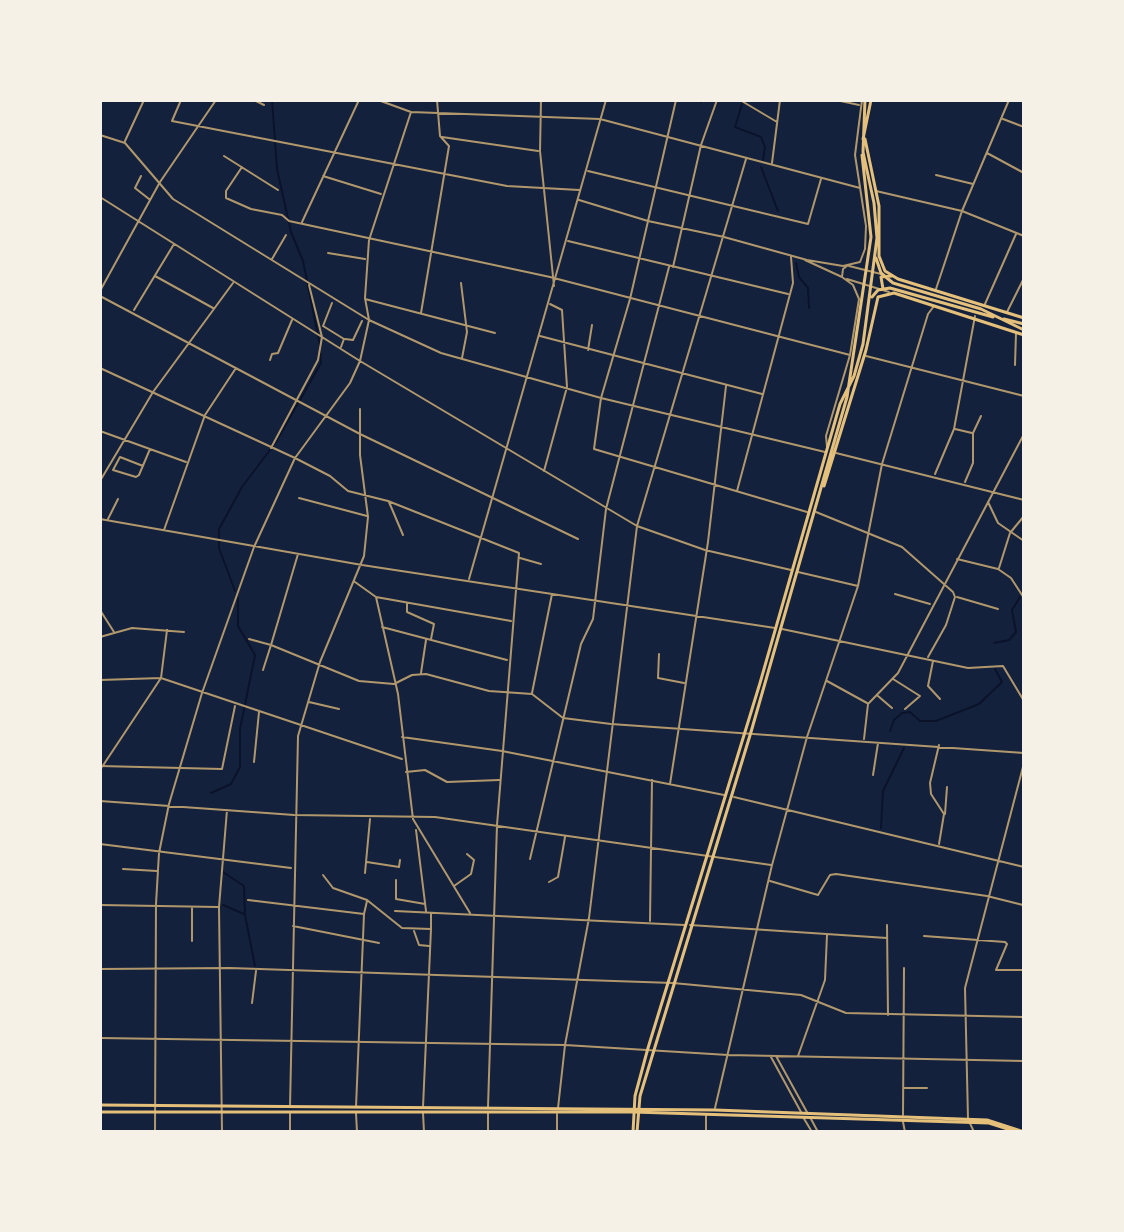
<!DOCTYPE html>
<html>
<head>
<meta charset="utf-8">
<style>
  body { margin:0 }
  #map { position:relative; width:1124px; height:1232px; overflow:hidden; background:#14213d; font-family:"Exo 2",sans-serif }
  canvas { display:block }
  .frame { position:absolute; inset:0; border:102px solid #f6f1e7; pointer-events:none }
</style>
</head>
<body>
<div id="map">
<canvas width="1124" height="1232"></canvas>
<div class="frame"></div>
</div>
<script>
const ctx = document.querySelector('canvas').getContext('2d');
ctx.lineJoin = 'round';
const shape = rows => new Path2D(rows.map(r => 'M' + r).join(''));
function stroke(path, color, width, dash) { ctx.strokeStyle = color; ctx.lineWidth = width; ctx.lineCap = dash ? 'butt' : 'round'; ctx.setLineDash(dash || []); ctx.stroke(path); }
const stream = shape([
  [272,100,277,169,291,232,303,261,320,345],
  [701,102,701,100],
  [742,104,735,127,761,137,765,147,763,160],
  [761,167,778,211],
  [796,263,799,277,808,288,809,308],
  [1023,590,1024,584],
  [235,591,219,548,219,529,242,487,276,442,321,363,320,351],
  [994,643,1009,640,1016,632,1012,610,1020,597],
  [890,731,894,720,902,713,910,712,920,721,936,721,979,704,1002,682,995,669],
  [211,793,231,784,240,767,240,729,255,655,238,626,238,598],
  [881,828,883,791,904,748],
  [223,872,244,886,245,915,255,966],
  [223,905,244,914]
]);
const minor = shape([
  [181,100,172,121,507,186,579,190],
  [254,100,264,105],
  [378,100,411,112,600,119,860,188],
  [541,100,540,151,554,286],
  [676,100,630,299,601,398,594,449,807,512],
  [740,100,777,122],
  [836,100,859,105],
  [1003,119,1024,127],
  [100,135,125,143,173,199,369,320,441,353,601,398,825,452],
  [442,137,538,151],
  [125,141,144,100],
  [987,153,1024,173],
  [224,156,278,190],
  [772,163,780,100],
  [242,167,226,191,226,198,251,209,282,215,289,221,550,277,850,355],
  [588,171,808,224,821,179],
  [936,175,973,184],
  [141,176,135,188,149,199],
  [323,176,381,194],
  [876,191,962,211,1024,236],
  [100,197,360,361,637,526,705,550,791,570],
  [579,200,648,221,724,237,807,260,843,266,860,262,865,249,866,226,855,155,862,100],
  [302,222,359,100],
  [568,241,788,294],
  [328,253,365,259],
  [272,259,286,235],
  [805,260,842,277,853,285,859,299,850,355,826,436,827,447],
  [849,266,881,274],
  [673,267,701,145,717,100],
  [155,276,213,308],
  [842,277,843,269,847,266],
  [847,279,889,292],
  [461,283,467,332,462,358],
  [936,289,962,211,1009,100],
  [100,291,160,182,216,100],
  [100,296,360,434,578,539],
  [365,299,495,333],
  [332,303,323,326,344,339,341,347],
  [985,304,1016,234],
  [134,310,174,244],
  [1007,312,1024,278],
  [421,313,449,146,440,136,437,100],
  [540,336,762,394],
  [345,339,353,340,362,321],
  [588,350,592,325],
  [866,356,1024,396],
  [270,360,272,354,278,353,292,320],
  [1015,365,1016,333],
  [100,368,295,458,330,476,348,491,388,501,519,553,497,825,488,1107],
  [955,429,972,433],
  [100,431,186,462],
  [271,448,318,360,322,337,309,285],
  [836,453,1024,500],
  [143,466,120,457,113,470,136,477,139,475,150,449],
  [544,471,567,387,562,310,550,304],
  [935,474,954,429,975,316],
  [100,481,153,392,233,283],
  [965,482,973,463,973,433,981,416],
  [737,491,793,283,791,257],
  [299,498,367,516],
  [389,502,403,535],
  [988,502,998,523,1024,541],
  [816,512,902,547,953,592,955,597,946,625,928,657],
  [100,519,362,565,775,628],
  [108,519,118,499],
  [164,530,205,415,236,368],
  [298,554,271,645,359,681,394,684,412,675,426,674,489,691,532,694,563,718,611,724,1024,753],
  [520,558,541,564],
  [957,559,998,569,1011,578,1024,598],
  [999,568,1010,533,1024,516],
  [798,572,858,586],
  [469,579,606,100],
  [355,582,376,597,398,694,413,819,470,913],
  [895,594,930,604],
  [376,597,511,621],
  [957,597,998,609],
  [407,604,407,612,434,624,431,639],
  [100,610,114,632],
  [382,627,507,660],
  [782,629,968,668,1003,666,1024,701],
  [100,637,132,628,184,632],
  [249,639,271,645,263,670],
  [659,654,658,678,684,683],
  [933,661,928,686,940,699],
  [421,673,426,640],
  [893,679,920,696,905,709],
  [100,680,161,678,402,759],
  [827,681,867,703],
  [532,693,552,594],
  [878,696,892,708],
  [309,702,339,709],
  [402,737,502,751,724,795],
  [864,739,868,704,898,673,1024,434],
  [939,745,930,783,931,794,944,814,939,844],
  [254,762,259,712],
  [100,766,222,769,235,706],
  [100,770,161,678,167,630],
  [406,772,425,770,447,782,499,780],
  [873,775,878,743],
  [670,784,708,542,726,386],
  [734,797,1024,867],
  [100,801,294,815,435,817,771,865],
  [945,814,947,787],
  [416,830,426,911],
  [100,844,291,868],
  [530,859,581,644,593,619,606,509,669,267],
  [367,862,399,867,400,860],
  [123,869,157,871],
  [365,873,370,819],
  [323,875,333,888,367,900,402,928,431,929,431,913],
  [396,880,396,899,425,904],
  [770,881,818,895,830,875,836,874,987,896,1023,905],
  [549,882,558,877,565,837],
  [454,886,471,874,474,860,467,854],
  [248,900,364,914,367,901],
  [100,905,218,907],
  [395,911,684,925],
  [650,921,652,780],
  [690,925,887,938],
  [887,925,888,1015],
  [293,926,379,943],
  [414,931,419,945,429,946],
  [924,936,1005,942,1007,944,996,970,1024,970],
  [192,941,192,907],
  [100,969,230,968,673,983,801,995,846,1013,1024,1017],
  [252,1003,256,971],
  [100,1038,565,1045,728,1055,1024,1061],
  [776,1056,808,1114],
  [798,1056,825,980,827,935],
  [771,1057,801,1112],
  [904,1088,927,1088],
  [290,1107,298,736,320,662,364,556,368,517,360,455,360,409],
  [356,1107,364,914],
  [423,1107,431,929],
  [558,1108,565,1045,589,918,637,526,746,159],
  [715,1108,772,865,807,737,858,586,882,464,928,314,934,306],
  [356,1113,357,1132],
  [423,1113,424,1132],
  [488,1113,488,1132],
  [903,1115,904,968],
  [803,1117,812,1132],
  [811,1119,818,1132],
  [903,1122,905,1132],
  [155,1132,156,904,159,853,169,804,202,693,254,547,295,458,350,383,360,361,369,320,365,298,369,240,411,112],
  [222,1132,219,907,227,810],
  [290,1132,290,1113],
  [557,1132,557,1114],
  [706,1132,706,1115],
  [974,1132,968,1119,965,988,1024,763]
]);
const secondary = shape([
  [100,1105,715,1110,987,1120,1024,1132],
  [100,1112,633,1112,989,1123,1017,1132]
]);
const primary = shape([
  [863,139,871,100],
  [865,139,879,206,879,256,885,271,898,279,1024,318],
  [876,258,881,273,893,283,981,309,1024,330],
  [883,289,881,277,892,276],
  [872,297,878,290,890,288,993,317],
  [1004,319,1024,324],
  [824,486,866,350,878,297,894,293,1024,335],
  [633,1132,635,1096,648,1048,760,683,840,404,854,376,863,344,877,238,874,203,863,152,865,100],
  [637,1132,640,1096,751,732,847,397,871,237,862,155]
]);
stroke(stream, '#0b132b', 2);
stroke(minor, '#b1986c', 2);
stroke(secondary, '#e5c07b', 3);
stroke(primary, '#e5c07b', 3);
</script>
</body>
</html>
